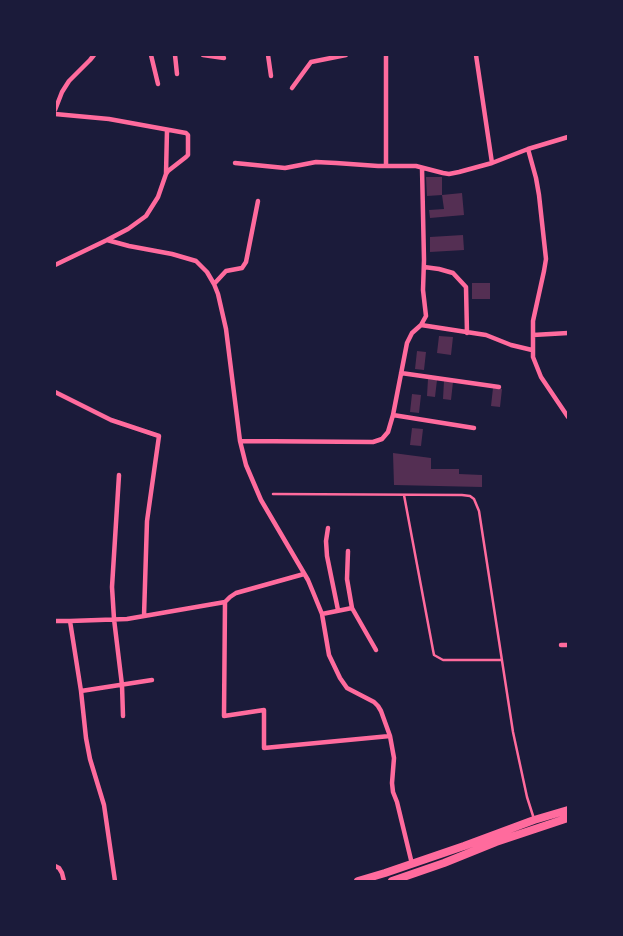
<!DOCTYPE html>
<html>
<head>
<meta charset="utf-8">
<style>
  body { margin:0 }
  #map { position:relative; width:623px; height:936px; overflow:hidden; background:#1b1b3a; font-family:"IBM Plex Sans",sans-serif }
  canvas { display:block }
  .frame { position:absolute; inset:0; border:56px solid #1b1b3a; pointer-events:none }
</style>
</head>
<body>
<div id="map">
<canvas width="623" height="936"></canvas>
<div class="frame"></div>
</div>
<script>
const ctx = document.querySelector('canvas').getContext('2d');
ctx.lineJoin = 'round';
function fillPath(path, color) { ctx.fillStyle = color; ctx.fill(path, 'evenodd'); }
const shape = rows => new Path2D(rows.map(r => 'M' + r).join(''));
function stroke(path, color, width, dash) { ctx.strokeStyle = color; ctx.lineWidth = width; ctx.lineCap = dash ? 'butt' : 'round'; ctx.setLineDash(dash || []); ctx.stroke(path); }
const building = shape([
  [426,177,442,177,442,195,427,196],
  [462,193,464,215,430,218,429,210,444,209,442,195],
  [463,235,464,250,430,252,430,237],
  [472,283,490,283,490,299,472,299],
  [439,336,453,337,451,355,437,353],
  [417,351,426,352,424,370,415,369],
  [428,379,437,380,435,397,427,396],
  [444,381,453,382,451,400,443,399],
  [493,388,502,389,500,407,491,406],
  [412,394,421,395,419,413,410,412],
  [412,428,423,429,421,446,410,445],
  [393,453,431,458,431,469,459,469,459,474,482,475,482,487,394,485]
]);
const service = shape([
  [273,494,462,495,470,496,474,499,479,511,513,732,527,797,534,819],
  [404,495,433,650,434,655,443,660,501,660]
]);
const minor = shape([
  [151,55,158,84],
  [175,55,177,74],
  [203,55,224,58],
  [268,55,271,76],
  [476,55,492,163],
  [292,88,311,62,346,55],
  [55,110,62,92,69,81,90,60,94,55],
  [55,114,109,119,186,133,188,135,188,155,186,157,168,171,166,174,158,197,146,216,128,229,107,240,55,265],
  [528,149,536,178,539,195,546,259,544,271,533,321,533,357,541,377,568,417],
  [235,163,285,168,316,162,336,163,378,166,416,166,443,173,449,174,459,172,492,163,528,149,568,137],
  [386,166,386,55],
  [166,174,167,130],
  [107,240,129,246,172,254,196,261,207,272,214,284,218,294,226,329,240,441,246,465,261,500,308,580,313,592,322,614,329,655,340,678,347,688,374,702,378,706,381,711,390,736,394,758,392,783,393,792,397,802,412,864],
  [424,267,439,269,453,273,466,287,467,333],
  [214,284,226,271,242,268,246,262,258,201],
  [421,325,486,335,511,345,532,350],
  [533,335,568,333],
  [401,373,499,387],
  [55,392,111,420,159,436,147,521,144,616],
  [393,415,474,428],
  [240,441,373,442,382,439,388,432,393,415,407,343,412,333,421,325,426,316,423,290,424,260,422,168],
  [119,475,112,587,114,619,122,685,123,716],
  [328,528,326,541,327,556,338,610],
  [348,551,347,579,352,608],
  [225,602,230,597,236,593,304,574],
  [322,614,352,608,376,650],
  [55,621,70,621,127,619,225,602,224,716,264,710,264,748,390,736],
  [70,621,81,691,86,738,90,759,104,805,115,881],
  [561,645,568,645],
  [81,691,152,680],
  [55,866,59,868,62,873,64,881]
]);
const primary = shape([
  [358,881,385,873,464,846,534,820,568,810],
  [392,881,444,863,496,842,568,818]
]);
fillPath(building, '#542f53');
stroke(service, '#ff6b9d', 2.5);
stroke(minor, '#ff6b9d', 4.5);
stroke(primary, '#ff6b9d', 8);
</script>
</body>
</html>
